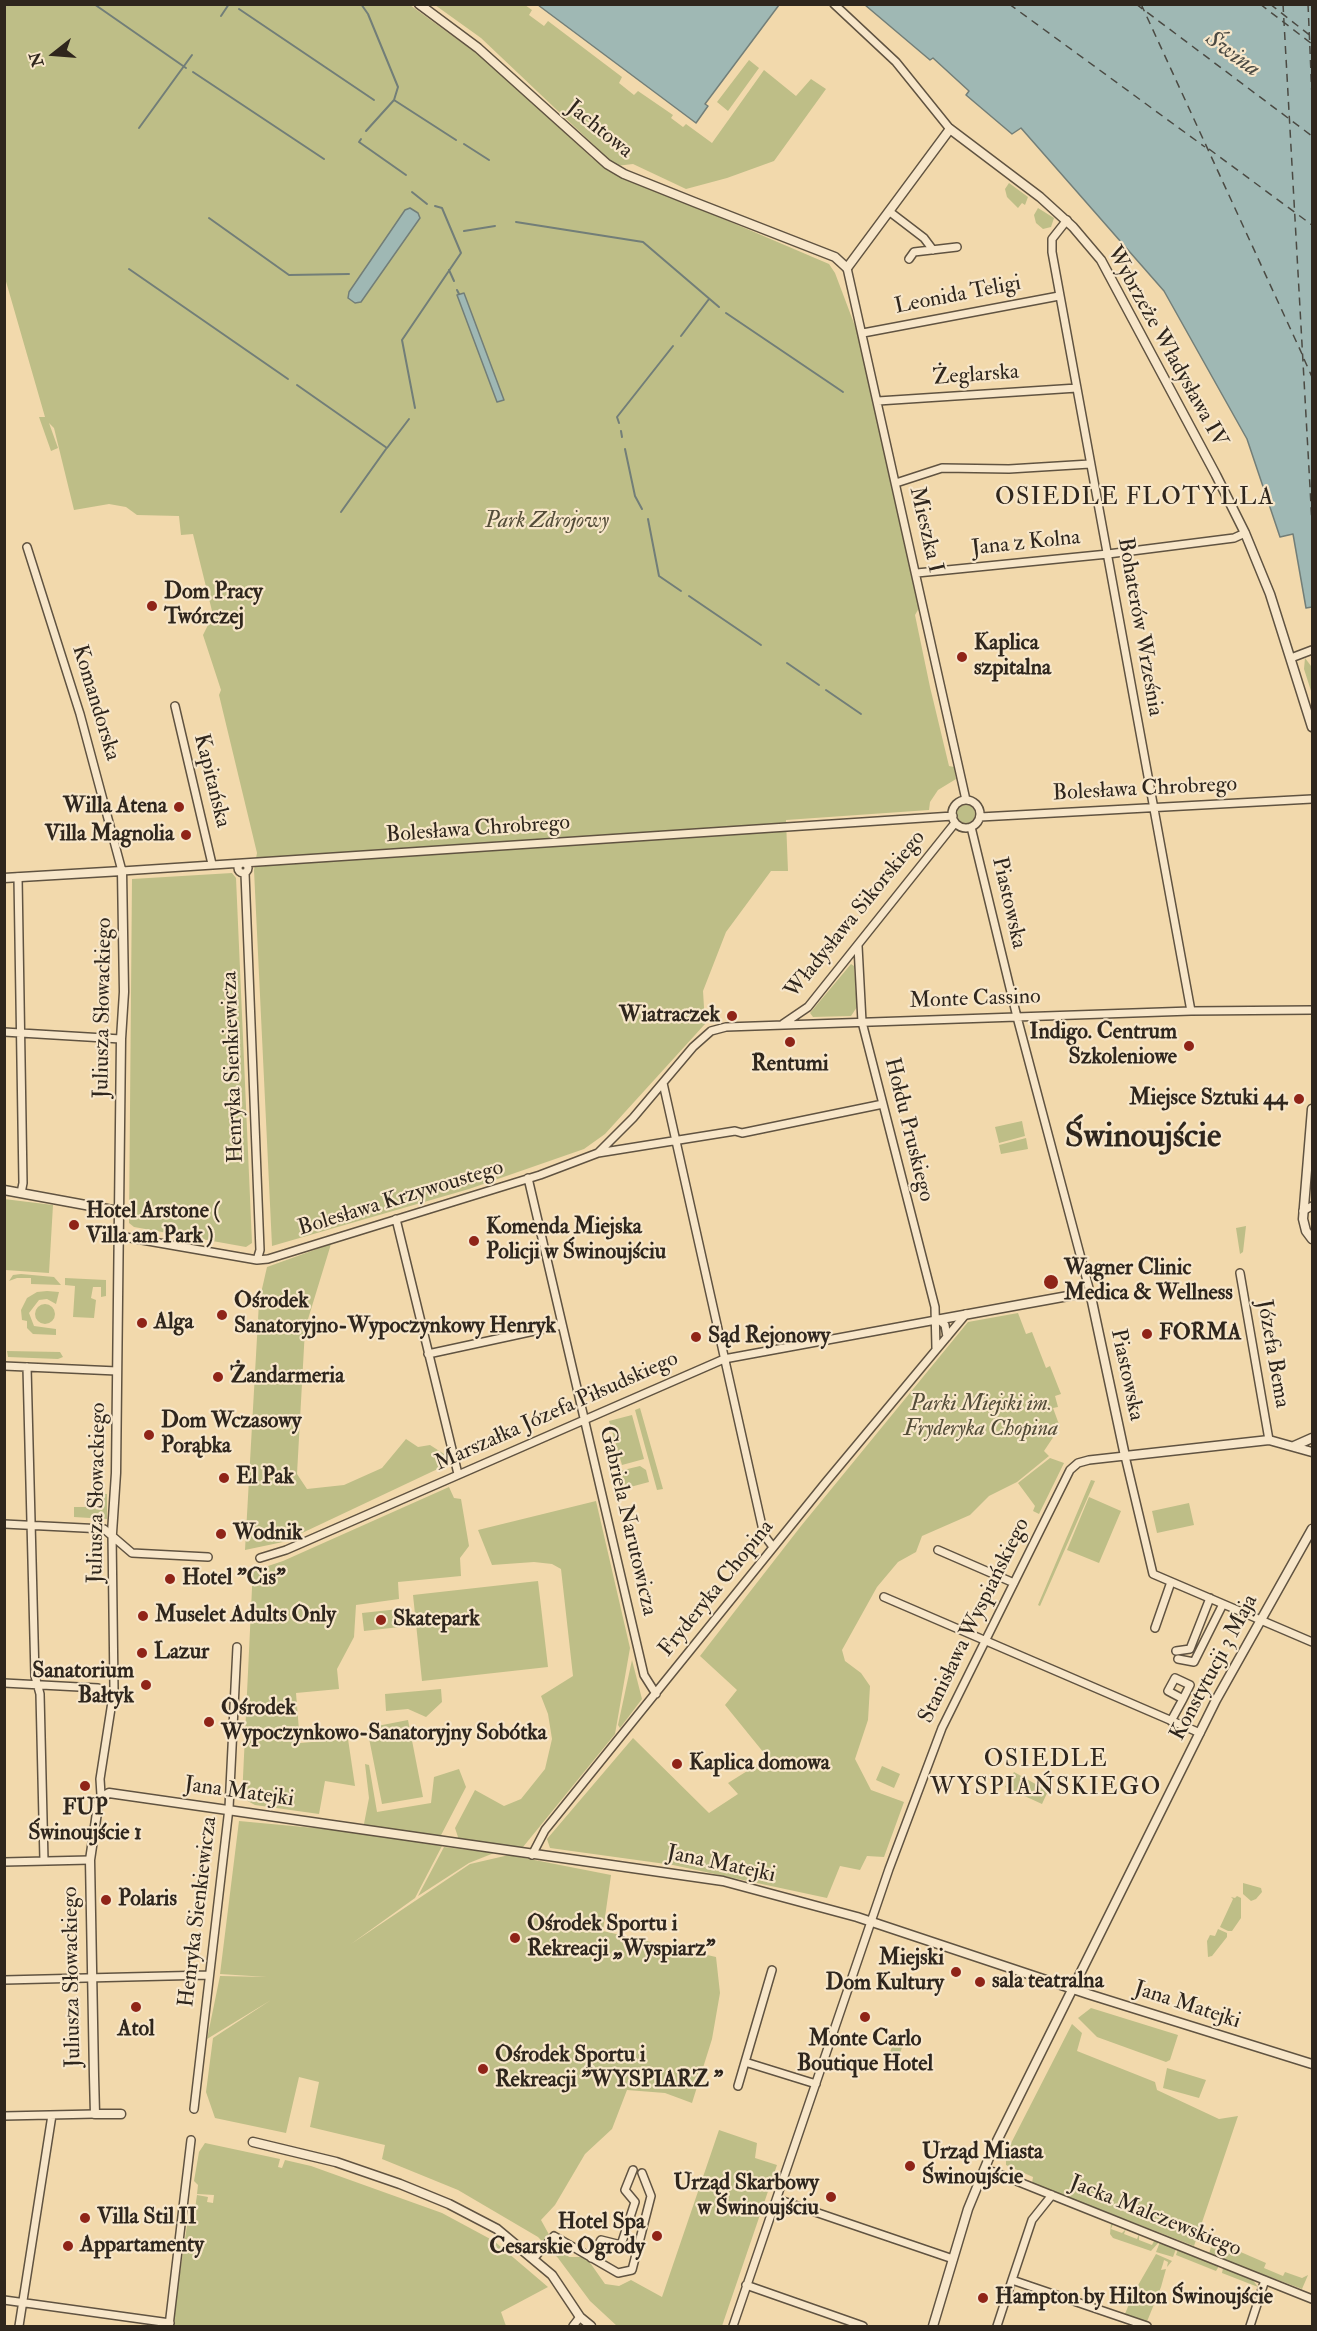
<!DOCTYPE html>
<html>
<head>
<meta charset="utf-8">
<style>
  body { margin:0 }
  #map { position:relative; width:1317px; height:2331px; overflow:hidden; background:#f2d9ac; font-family:"IM FELL Double Pica",serif }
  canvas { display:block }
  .frame { position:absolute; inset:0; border:6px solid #2f261d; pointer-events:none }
  .north { position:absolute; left:24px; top:24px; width:60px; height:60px; -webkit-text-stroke:4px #f7e6c9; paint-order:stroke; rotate:253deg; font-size:16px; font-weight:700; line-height:24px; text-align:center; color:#2f261d }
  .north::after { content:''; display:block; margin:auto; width:21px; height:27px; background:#2f261d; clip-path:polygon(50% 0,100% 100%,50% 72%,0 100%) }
</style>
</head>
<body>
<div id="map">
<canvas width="1317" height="2331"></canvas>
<div class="frame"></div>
<div class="north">N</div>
</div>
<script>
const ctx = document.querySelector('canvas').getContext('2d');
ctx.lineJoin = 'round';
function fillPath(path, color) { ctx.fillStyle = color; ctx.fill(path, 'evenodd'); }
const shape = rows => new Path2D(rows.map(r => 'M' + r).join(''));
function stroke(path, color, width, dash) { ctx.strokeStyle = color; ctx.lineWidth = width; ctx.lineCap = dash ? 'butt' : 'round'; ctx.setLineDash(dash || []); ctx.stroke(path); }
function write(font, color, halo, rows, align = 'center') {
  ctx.font = font + ' "IM FELL Double Pica",serif'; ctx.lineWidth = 4.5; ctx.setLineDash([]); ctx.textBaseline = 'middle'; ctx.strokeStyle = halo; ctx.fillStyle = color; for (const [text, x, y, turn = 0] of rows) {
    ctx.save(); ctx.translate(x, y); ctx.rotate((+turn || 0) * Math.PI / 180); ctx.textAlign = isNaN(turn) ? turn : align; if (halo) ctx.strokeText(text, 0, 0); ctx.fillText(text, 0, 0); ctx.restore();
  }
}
const green = shape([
  [5,5,410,5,487,61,592,158,609,170,829,264,835,273,858,334,919,608,915,615,930,687,949,766,954,767,956,779,938,790,930,802,929,810,786,820,788,871,771,871,726,932,703,991,705,1024,605,1134,584,1149,469,1189,272,1246,254,870,257,853,219,695,221,690,203,635,213,615,193,534,181,535,179,516,137,515,126,507,109,504,74,510,54,428,49,423,58,448,51,451,39,417,45,417,5,278],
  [435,5,525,5,532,10,529,15,544,26,548,21,622,77,619,83,634,95,638,91,673,115,671,118,683,127,686,124,712,143,764,70,796,96,811,79,826,89,774,161,727,178,686,189,633,164,616,166,481,38],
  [749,60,759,68,728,111,717,102],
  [1009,183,1028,197,1025,205,1022,203,1018,208,1007,197,1005,189],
  [1038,208,1054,218,1051,227,1043,229,1036,223,1034,215],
  [1305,658,1311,666,1312,694,1304,669],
  '957 814a9 9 0 1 1 18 0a9 9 0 1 1-18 0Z',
  [232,873,236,878,252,1243,246,1247,134,1227,129,1223,132,879],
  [851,964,854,966,857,1007,851,1016,813,1017,810,1013],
  [1022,1121,1025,1136,999,1143,995,1127],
  [1026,1138,1028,1149,1001,1154,999,1145],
  [4,1199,53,1205,49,1273,5,1270],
  [1246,1226,1243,1252,1240,1254,1236,1228],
  [331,1244,305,1329,297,1474,307,1489,344,1485,382,1468,406,1439,418,1447,430,1445,444,1454,444,1466,283,1542,245,1550,259,1302,267,1267],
  [21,1274,54,1277,61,1285,31,1284,31,1278,17,1278,9,1281,13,1275],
  [65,1278,106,1280,106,1296,101,1297,101,1287,93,1287,91,1298,96,1300,94,1318,73,1317,75,1286,65,1285],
  [47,1291,59,1292,56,1304,47,1299,39,1300,29,1313,34,1326,56,1329,56,1335,33,1334,27,1328,27,1321,22,1320,21,1310,27,1298,37,1292],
  '35 1314a10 10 0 1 1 20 0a10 10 0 1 1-20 0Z',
  [1018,1313,1026,1334,1032,1332,1046,1368,1050,1366,1061,1394,1055,1396,1058,1407,1053,1408,1060,1427,1044,1451,1049,1456,1017,1482,989,1496,970,1515,922,1536,916,1552,898,1562,877,1587,842,1650,845,1661,861,1673,870,1686,868,1720,855,1759,871,1790,904,1802,884,1857,867,1856,860,1870,840,1866,827,1898,673,1865,550,1848,547,1839,633,1738,709,1813,738,1794,728,1783,768,1758,725,1705,737,1690,700,1656,801,1526,968,1322],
  [7,1351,60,1352,63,1357,58,1359,8,1357],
  [640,1408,663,1489,657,1490,635,1410],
  [632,1415,644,1459,622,1465,609,1421],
  [1050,1458,1064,1463,1039,1514,1033,1511,1035,1506,1018,1483],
  [640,1466,646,1470,649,1482,619,1490,615,1472],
  [1091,1480,1095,1481,1040,1606,1038,1605],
  [449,1487,454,1498,461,1499,469,1546,460,1558,461,1576,398,1582,399,1599,356,1605,354,1637,337,1669,339,1689,296,1693,300,1743,348,1739,355,1786,325,1781,319,1814,255,1805,242,1798,253,1567,265,1567,283,1561],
  [100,1494,107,1494,107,1519,74,1517,74,1507,85,1507,86,1505,99,1506,102,1504],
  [1089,1497,1121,1511,1099,1563,1067,1550],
  [596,1501,630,1648,615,1734,523,1847,460,1843,455,1828,475,1790,504,1806,521,1799,545,1769,552,1739,548,1714,541,1696,573,1676,561,1569,552,1564,534,1562,492,1565,478,1530],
  [1189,1503,1194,1525,1157,1533,1152,1511],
  [538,1581,548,1667,422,1681,413,1595],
  [399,1609,400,1627,364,1631,362,1613],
  [632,1660,642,1699,620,1728,618,1725],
  [441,1689,442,1702,426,1717,408,1709,386,1711,385,1694],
  [408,1720,423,1797,382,1804,367,1728],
  [365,1764,369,1765,377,1812,431,1803,434,1777,459,1769,466,1787,438,1841,363,1829,369,1798],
  [882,1766,900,1774,894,1788,876,1780],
  [1014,1772,1048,1791,1042,1804,1005,1787],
  [239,1821,357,1832,442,1846,415,1898,351,1944,470,1864,509,1855,611,1875,603,1931,716,1957,720,1993,712,2039,692,2103,665,2093,627,2090,612,2129,585,2154,555,2205,541,2220,552,2240,569,2257,586,2257,605,2284,619,2286,631,2280,662,2297,719,2130,757,2143,755,2158,777,2165,722,2326,617,2326,590,2301,558,2258,538,2237,458,2190,382,2159,385,2145,310,2127,319,2082,299,2077,286,2133,215,2118,206,2092,213,2038,271,2000,207,2039,220,1976,267,1977,220,1974],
  [444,1847,494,1853,469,1863,418,1896],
  [1243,1883,1261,1888,1262,1892,1256,1899,1251,1901,1243,1894],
  [1237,1896,1241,1898,1241,1918,1232,1931,1228,1931,1220,1927,1233,1899,1231,1897,1235,1898],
  [1218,1929,1227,1933,1227,1937,1212,1956,1208,1957,1207,1941,1210,1935,1215,1936],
  [1091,2008,1178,2035,1170,2060,1166,2062,1097,2037,1078,2018],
  [1072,2024,1082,2033,1077,2051,1155,2082,1157,2090,1219,2119,1238,2116,1194,2246,1032,2183,1033,2177,1006,2165,1006,2153],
  [897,2033,906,2036,898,2059,889,2055],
  [1167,2068,1206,2080,1199,2098,1163,2088],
  [205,2143,280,2159,278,2167,282,2168,285,2160,311,2166,442,2213,494,2241,548,2287,501,2312,506,2326,172,2326,189,2212,195,2209,197,2195,208,2197,207,2202,213,2203,214,2195,197,2194,198,2185,194,2181,199,2152],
  [1111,2223,1113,2224,1111,2229,1122,2233,1126,2229,1124,2234,1137,2239,1139,2234,1139,2240,1152,2245,1154,2241,1159,2242,1151,2251,1113,2238,1110,2234],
  [1213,2240,1266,2263,1264,2268,1283,2276,1285,2272,1302,2278,1308,2275,1302,2289,1209,2254],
  [1160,2242,1176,2249,1173,2257,1156,2252],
  [1178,2249,1219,2266,1216,2271,1176,2255],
  [1156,2254,1172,2261,1167,2267,1168,2262,1164,2260,1163,2264,1161,2270,1166,2269,1161,2287,1146,2324,1125,2314,1133,2294],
  [1223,2268,1252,2279,1258,2287,1222,2273]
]);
const water = shape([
  [538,5,779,5,705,104,708,106,696,123,538,5],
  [865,5,1312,5,1312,607,1306,608,1293,534,1280,537,1247,439,1164,291,1021,128,1012,134,966,95,969,91,933,58,930,60,865,5],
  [410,208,418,213,420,218,361,302,355,303,348,298,349,292,405,210,410,208],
  [464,293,504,400,497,402,457,295,464,293]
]);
const stream = shape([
  [94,4,186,68],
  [361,4,368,14,398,87,394,100],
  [239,9,374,100],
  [221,16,229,4],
  [193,72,324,159],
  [139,128,192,55],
  [366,131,394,100,456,140],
  [361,139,359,142,406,175],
  [464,144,489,160],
  [412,192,427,204],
  [209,218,289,275,349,274],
  [516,222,643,242,719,307],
  [464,231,495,226],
  [129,269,288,379],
  [449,270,454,281],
  [457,290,459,294],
  [726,313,843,392],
  [681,336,709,299],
  [297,385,387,448,409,419],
  [415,408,402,340,461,253,442,208,435,206],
  [619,423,617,417,673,346],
  [621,431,622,437],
  [625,449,635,496,642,509],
  [341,512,386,449],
  [648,519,659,576,681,591],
  [689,596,761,645],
  [787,663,819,685],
  [826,690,861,714]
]);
const ferry = shape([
  [1009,4,1205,147],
  [1136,4,1312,136],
  [1141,4,1302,354],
  [1260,4,1312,44],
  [1270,4,1312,37],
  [1283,4,1312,523],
  [1308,4,1312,97],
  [1209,149,1312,225],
  [1304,359,1312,377]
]);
const minor = shape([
  [834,4,896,62,950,129],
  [890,212,924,238,933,250],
  [1067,220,1052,239,1052,252,1191,1011],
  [909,259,914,252,957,247],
  [847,268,966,800],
  [863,333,1059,296],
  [878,401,1077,388],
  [896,483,942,468,1009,469,1090,464],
  [27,547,80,714,122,871,953,816],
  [917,573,1108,554,1234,538,1245,533],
  [1291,658,1312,650],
  [175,706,212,864],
  '952 814a14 14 0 1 1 28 0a14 14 0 1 1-28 0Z',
  [980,817,1312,799],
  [971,827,1017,1017,1090,1292],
  '238 868a5 5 0 1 1 10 0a5 5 0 1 1-10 0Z',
  [245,873,260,1250,257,1260],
  [18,877,23,1183,21,1193],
  [858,946,862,1022,935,1307,936,1348],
  [783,1024,808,1007,955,823],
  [4,1032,121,1039],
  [663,1083,764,1535,773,1547],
  [598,1153,735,1131,742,1133,883,1104],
  [528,1178,644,1675,656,1694],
  [1303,1211,1312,1206],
  [396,1219,458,1474],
  [119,1236,257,1260,268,1259,540,1175,598,1153,633,1118,693,1047,711,1031,726,1027,1191,1011,1312,1010],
  [1240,1273,1269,1440],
  [938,1319,945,1325,947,1337],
  [428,1354,562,1325],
  [4,1366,117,1371],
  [27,1367,35,1676,40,1694,44,1861],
  [4,1524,104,1529,132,1553,208,1557],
  [938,1550,1014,1583],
  [260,1558,286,1550,724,1359,936,1320],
  [884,1597,1200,1733],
  [1155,1628,1171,1582],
  [1176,1651,1190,1649,1210,1598],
  [1178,1659,1194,1662,1223,1604],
  [4,1683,98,1688],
  [1171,1721,1183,1699,1190,1685,1175,1678,1168,1691,1183,1699],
  [101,1795,100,1779,114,1689,112,1533],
  [532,1855,545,1830,826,1482,966,1314],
  [4,1862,90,1860],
  [772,1970,745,2062,816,2084],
  [4,1980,209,1975],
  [738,2086,745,2062],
  [194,2109,229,1808,237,1647],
  [4,2116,95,2114],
  [984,2170,994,2172,1312,2299],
  [777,2199,953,2259],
  [534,2258,554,2236,618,2273,632,2270,651,2196,642,2173],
  [591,2258,601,2240,621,2245,635,2202,625,2190,633,2170],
  [1012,2280,1032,2220,1052,2195],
  [746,2285,863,2326],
  [4,2300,170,2323],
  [19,2326,52,2115],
  [169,2326,191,2140],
  [573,2326,580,2317],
  [733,2326,889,1869,942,1728,1070,1470,1078,1463,1089,1460,1125,1456,1153,1574,1312,1642],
  [997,2326,1012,2280,1147,2326],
  [1250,2326,1265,2280]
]);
const tertiary = shape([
  [419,4,478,48,607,164,624,174,694,202,835,257,847,268,950,129,1040,197,1073,227,1101,260,1216,475,1245,533,1270,594,1312,727],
  [4,878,122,871,124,992,121,1039,116,1473,112,1533],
  [1312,1109,1303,1219,1306,1231,1312,1239],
  [4,1190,118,1211],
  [936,1320,1090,1292,1125,1456,1269,1440,1312,1452],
  [1294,1446,1312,1438],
  [121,2114,95,2114,94,2076,90,1860,99,1799,109,1793,723,1881,857,1917,1088,1994,1312,2064],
  [253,2142,336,2162,400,2184,449,2204,497,2229,552,2275,580,2317,591,2326],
  [933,2326,968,2209,991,2153,1216,1700,1312,1529]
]);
const markers = [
  [152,606,6,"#8f2418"],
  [962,657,6,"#8f2418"],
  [179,807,6,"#8f2418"],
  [186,835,6,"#8f2418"],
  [732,1016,6,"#8f2418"],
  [790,1042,6,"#8f2418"],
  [1189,1046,6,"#8f2418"],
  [1299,1099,6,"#8f2418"],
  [74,1225,6,"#8f2418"],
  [474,1241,6,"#8f2418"],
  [1051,1282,8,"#8f2418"],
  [222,1315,6,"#8f2418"],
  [142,1323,6,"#8f2418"],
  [1147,1334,6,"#8f2418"],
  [696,1337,6,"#8f2418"],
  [218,1377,6,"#8f2418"],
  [149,1435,6,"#8f2418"],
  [224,1478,6,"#8f2418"],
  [221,1534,6,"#8f2418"],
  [170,1579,6,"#8f2418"],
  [143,1616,6,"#8f2418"],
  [381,1620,6,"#8f2418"],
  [142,1653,6,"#8f2418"],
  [146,1685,6,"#8f2418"],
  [209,1722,6,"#8f2418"],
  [677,1764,6,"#8f2418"],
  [85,1786,6,"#8f2418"],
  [106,1900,6,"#8f2418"],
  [515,1938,6,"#8f2418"],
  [956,1972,6,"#8f2418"],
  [980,1982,6,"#8f2418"],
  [136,2007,6,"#8f2418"],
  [865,2017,6,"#8f2418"],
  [483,2069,6,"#8f2418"],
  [910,2166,6,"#8f2418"],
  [831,2197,6,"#8f2418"],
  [85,2218,6,"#8f2418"],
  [657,2236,6,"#8f2418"],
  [68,2246,6,"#8f2418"],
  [983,2298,6,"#8f2418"]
];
const streetNames = [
  ["Jachtowa",599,130,39],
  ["Leonida Teligi",958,296,-11],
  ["Wybrzeże Władysława IV",1166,347,61],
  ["Żeglarska",976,376,-4],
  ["Mieszka I",925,530,77],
  ["Jana z Kolna",1026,544,-6],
  ["Bohaterów Września",1139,627,80],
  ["Komandorska",95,703,73],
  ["Kapitańska",211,781,76],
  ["Bolesława Chrobrego",1145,790,-3],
  ["Bolesława Chrobrego",478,830,-4],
  ["Piastowska",1008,903,77],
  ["Władysława Sikorskiego",856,915,-51],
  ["Monte Cassino",975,1000,-2],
  ["Juliusza Słowackiego",104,1008,-89],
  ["Henryka Sienkiewicza",234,1067,-92],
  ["Hołdu Pruskiego",908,1130,76],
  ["Bolesława Krzywoustego",401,1199,-17],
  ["Józefa Bema",1272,1354,80],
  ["Piastowska",1126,1375,78],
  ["Marszałka Józefa Piłsudskiego",557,1412,-24],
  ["Juliusza Słowackiego",98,1493,-89],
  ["Gabriela Narutowicza",627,1521,77],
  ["Fryderyka Chopina",717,1589,-51],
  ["Stanisława Wyspiańskiego",975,1621,-64],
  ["Konstytucji 3 Maja",1215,1668,-62],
  ["Jana Matejki",239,1793,8],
  ["Jana Matejki",721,1865,12],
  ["Henryka Sienkiewicza",199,1912,-83],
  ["Juliusza Słowackiego",73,1977,-91],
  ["Jana Matejki",1187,2006,18],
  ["Jacka Malczewskiego",1155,2217,22]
];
const parkNames = [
  ["Park Zdrojowy",547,522],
  ["Parki Miejski im.",981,1405],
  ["Fryderyka Chopina",981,1430]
];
const poiNames = [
  ["Dom Pracy",164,593],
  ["Twórczej",164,618],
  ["Kaplica",974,644],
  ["szpitalna",974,669],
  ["Willa Atena",167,807,"right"],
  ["Villa Magnolia",174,835,"right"],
  ["Wiatraczek",720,1016,"right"],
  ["Indigo. Centrum",1177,1033,"right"],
  ["Szkoleniowe",1177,1058,"right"],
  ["Rentumi",790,1065,"center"],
  ["Miejsce Sztuki 44",1287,1099,"right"],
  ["Hotel Arstone (",86,1212],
  ["Villa am Park )",86,1237],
  ["Komenda Miejska",486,1228],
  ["Policji w Świnoujściu",486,1253],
  ["Wagner Clinic",1064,1269],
  ["Medica & Wellness",1064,1294],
  ["Ośrodek",234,1302],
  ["Sanatoryjno-Wypoczynkowy Henryk",234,1327],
  ["Alga",154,1323],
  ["FORMA",1159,1334],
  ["Sąd Rejonowy",708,1337],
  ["Żandarmeria",230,1377],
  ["Dom Wczasowy",161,1422],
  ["Porąbka",161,1447],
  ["El Pak",236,1478],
  ["Wodnik",233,1534],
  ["Hotel \"Cis\"",182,1579],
  ["Muselet Adults Only",155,1616],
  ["Skatepark",393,1620],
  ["Lazur",154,1653],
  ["Sanatorium",134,1672,"right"],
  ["Bałtyk",134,1697,"right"],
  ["Ośrodek",221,1709],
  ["Wypoczynkowo-Sanatoryjny Sobótka",221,1734],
  ["Kaplica domowa",689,1764],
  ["FUP",85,1809,"center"],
  ["Świnoujście 1",85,1834,"center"],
  ["Polaris",118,1900],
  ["Ośrodek Sportu i",527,1925],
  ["Rekreacji „Wyspiarz”",527,1950],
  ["Miejski",944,1959,"right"],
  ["Dom Kultury",944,1984,"right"],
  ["sala teatralna",992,1982],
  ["Atol",136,2030,"center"],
  ["Monte Carlo",865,2040,"center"],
  ["Boutique Hotel",865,2065,"center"],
  ["Ośrodek Sportu i",495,2056],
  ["Rekreacji \"WYSPIARZ \"",495,2081],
  ["Urząd Miasta",922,2153],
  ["Świnoujście",922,2178],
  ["Urząd Skarbowy",819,2184,"right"],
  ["w Świnoujściu",819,2209,"right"],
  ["Villa Stil II",97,2218],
  ["Hotel Spa",645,2223,"right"],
  ["Cesarskie Ogrody",645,2248,"right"],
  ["Appartamenty",80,2246],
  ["Hampton by Hilton Świnoujście",995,2298]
];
const waterNames = [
  ["Świna",1232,55,36]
];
const neighbourhoodNames = [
  ["OSIEDLE FLOTYLLA",1135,499],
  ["OSIEDLE",1046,1761],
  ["WYSPIAŃSKIEGO",1046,1789]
];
const townNames = [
  ["Świnoujście",1143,1139]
];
fillPath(green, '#bebe87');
fillPath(water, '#9fb8b4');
stroke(water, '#727e78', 1.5);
stroke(stream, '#727e78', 2);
stroke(ferry, '#4b4a43', 1.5, [8, 6]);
stroke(minor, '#605341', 10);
stroke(tertiary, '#605341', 11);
stroke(minor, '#f7e6c9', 7);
stroke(tertiary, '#f7e6c9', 8);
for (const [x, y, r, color] of markers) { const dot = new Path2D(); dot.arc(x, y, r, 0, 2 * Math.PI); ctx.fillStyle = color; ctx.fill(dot); stroke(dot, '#f7e6c9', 2); }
write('22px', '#2f261d', '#f7e6c9', streetNames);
write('italic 22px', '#534c38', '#f7e6c9', parkNames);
write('bold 22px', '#2f261d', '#f7e6c9', poiNames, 'left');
write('italic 24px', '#4b4a43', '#f7e6c9', waterNames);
ctx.letterSpacing = '1.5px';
write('24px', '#2f261d', '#f7e6c9', neighbourhoodNames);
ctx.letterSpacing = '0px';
write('bold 34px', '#2f261d', '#f7e6c9', townNames);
</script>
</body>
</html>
